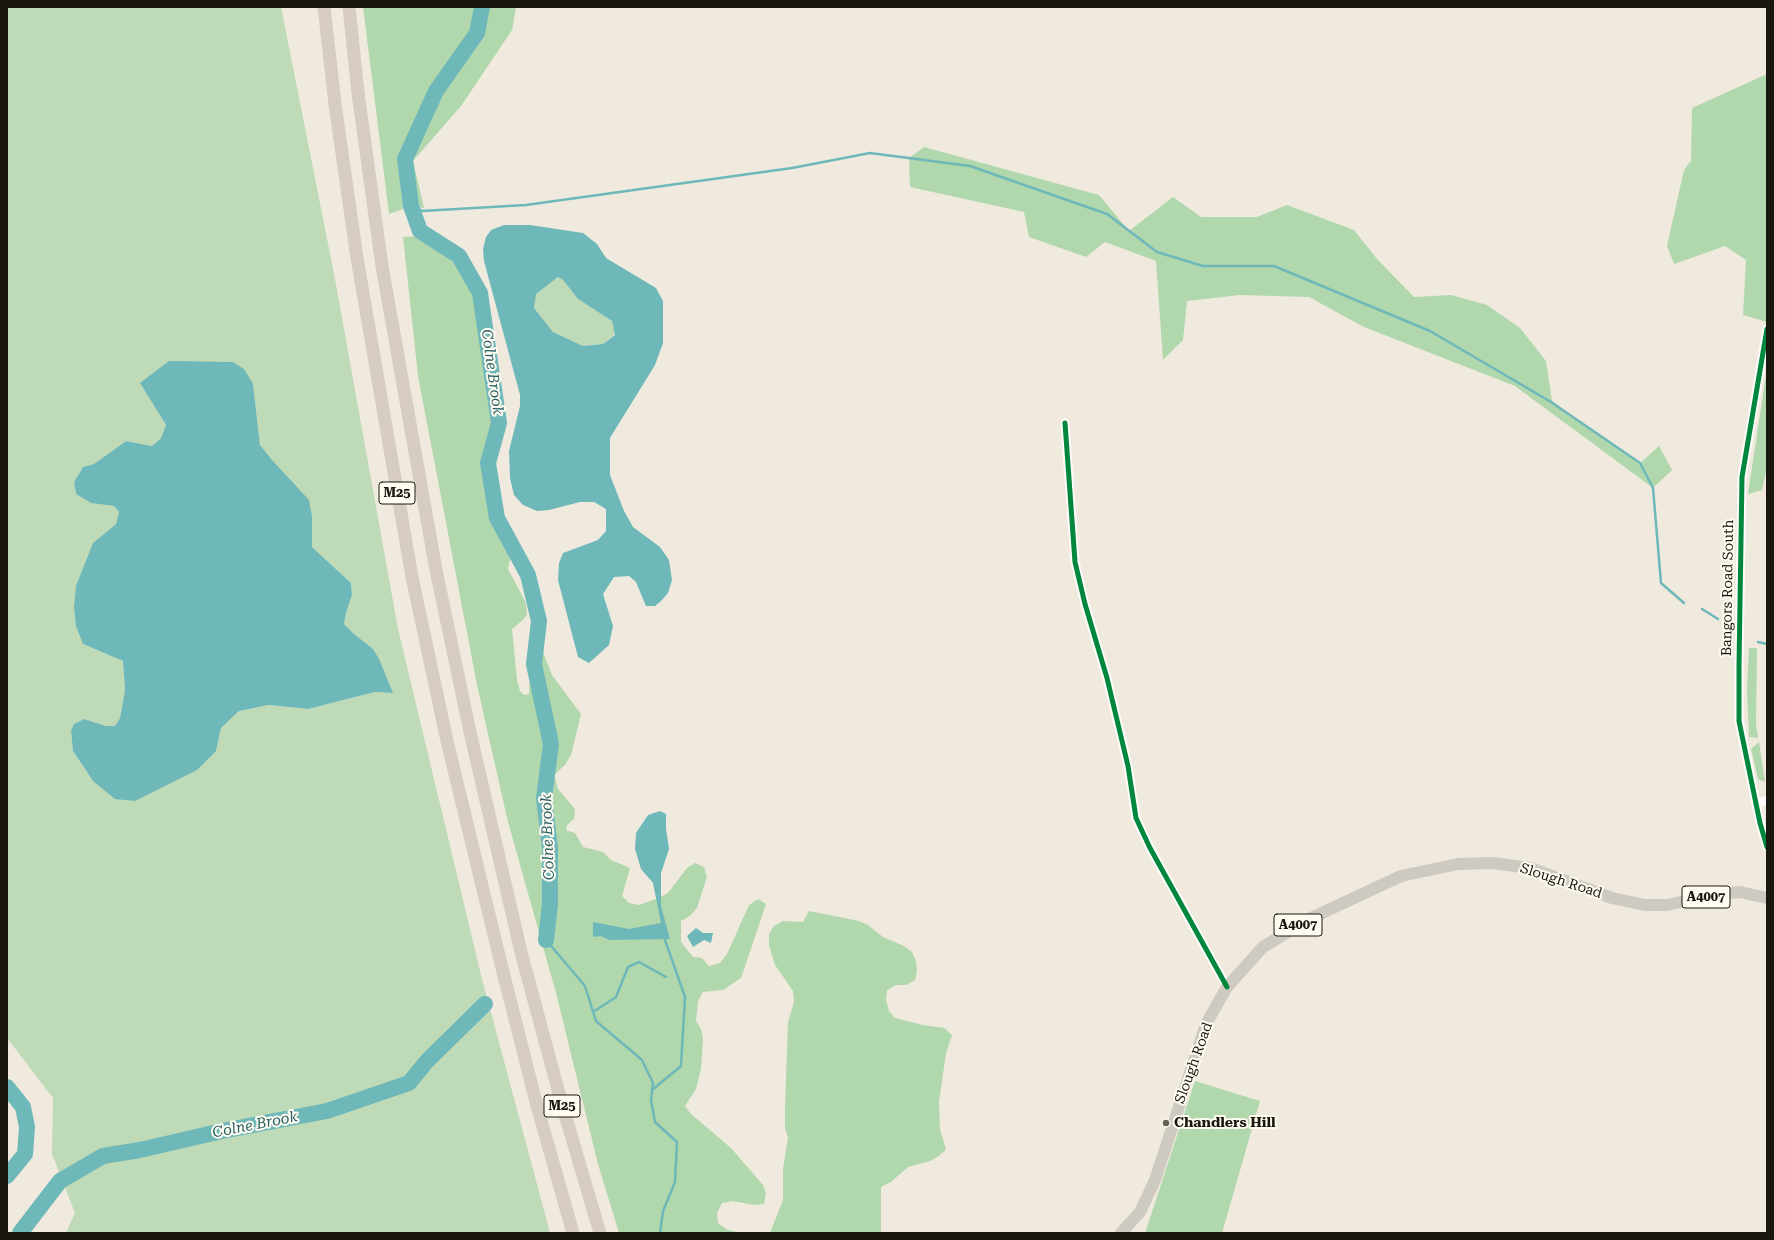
<!DOCTYPE html>
<html>
<head>
<meta charset="utf-8">
<style>
  body { margin:0 }
  #map { position:relative; width:1774px; height:1240px; overflow:hidden; background:#efeadd; font-family:"Roboto Serif",serif }
  canvas { display:block }
  .frame { position:absolute; inset:0; border:8px solid #1a170e; pointer-events:none }
</style>
</head>
<body>
<div id="map">
<canvas width="1774" height="1240"></canvas>
<div class="frame"></div>
</div>
<script>
const ctx = document.querySelector('canvas').getContext('2d');
ctx.lineJoin = 'round';
function fillPath(path, color) { ctx.fillStyle = color; ctx.fill(path, 'evenodd'); }
const shape = rows => new Path2D(rows.map(r => 'M' + r).join(''));
function stroke(path, color, width, dash) { ctx.strokeStyle = color; ctx.lineWidth = width; ctx.lineCap = dash ? 'butt' : 'round'; ctx.setLineDash(dash || []); ctx.stroke(path); }
function write(font, color, halo, rows, align = 'center') {
  ctx.font = font + ' "Roboto Serif",serif'; ctx.lineWidth = 4; ctx.setLineDash([]); ctx.textBaseline = 'middle'; ctx.strokeStyle = halo; ctx.fillStyle = color; for (const [text, x, y, turn = 0] of rows) {
    ctx.save(); ctx.translate(x, y); ctx.rotate((+turn || 0) * Math.PI / 180); ctx.textAlign = isNaN(turn) ? turn : align; if (halo) ctx.strokeText(text, 0, 0); ctx.fillText(text, 0, 0); ctx.restore();
  }
}
const green = shape([
  [7,7,281,7,335,279,398,629,481,975,550,1233,66,1233,75,1213,52,1154,53,1098,7,1038],
  [140,383,253,384,260,445,312,517,312,547,351,583,352,595,346,613,344,624,353,633,373,649,392,693,375,692,308,709,269,705,239,711,221,728,216,751,93,781,73,751,71,731,74,724,84,719,106,726,115,726,120,718,125,690,123,661,83,644,93,543,116,524,119,512,114,506,91,503,76,494,74,482,83,467,94,464,126,441,152,446,161,438,166,425],
  [558,277,563,280,578,299,612,321,615,334,603,344,583,346,553,332,534,308,535,294]
]);
const forest = shape([
  [363,7,516,7,512,30,461,106,413,161,424,208,411,206,389,214],
  [1767,74,1767,322,1743,315,1746,260,1725,246,1674,264,1667,246,1684,170,1691,161,1692,108],
  [924,147,1099,195,1129,231,1173,197,1201,217,1257,217,1287,205,1354,230,1377,259,1414,297,1451,295,1487,305,1520,328,1546,361,1552,401,1639,464,1659,446,1672,470,1653,488,1515,386,1364,327,1309,297,1240,295,1187,301,1183,340,1163,360,1156,261,1105,242,1086,257,1029,237,1024,212,910,187,909,158],
  [421,236,463,270,477,299,496,424,484,458,492,512,512,550,508,569,526,603,527,614,524,619,512,629,517,680,520,691,524,695,529,694,532,644,537,644,541,647,552,675,581,714,571,755,565,765,554,775,558,789,575,809,574,819,567,825,566,830,575,833,583,847,603,852,611,860,630,868,622,896,629,903,639,905,658,898,668,893,687,868,695,863,704,867,707,877,697,908,690,916,681,921,681,942,693,957,702,958,709,966,720,963,727,954,749,905,758,899,766,904,741,978,723,990,703,992,698,1001,696,1021,701,1029,703,1039,701,1069,696,1089,685,1106,691,1114,731,1148,763,1185,766,1194,764,1204,754,1205,733,1201,722,1203,717,1213,718,1223,726,1229,739,1233,619,1233,598,1164,556,993,508,822,477,685,418,376,403,237],
  [1767,368,1767,467,1762,490,1748,494],
  [1749,648,1757,648,1756,724,1758,738,1749,737,1747,689],
  [1759,742,1765,782,1758,779,1751,749],
  [809,911,859,921,868,925,883,937,904,946,912,952,916,961,917,970,915,980,906,985,896,985,887,990,886,1000,889,1011,895,1018,923,1025,944,1028,952,1035,946,1053,939,1102,940,1130,946,1149,939,1156,930,1161,908,1167,891,1182,881,1187,881,1233,770,1233,783,1200,783,1169,788,1138,785,1128,785,1107,788,1022,794,1002,793,991,775,965,769,945,769,934,774,926,783,921,803,922],
  [1195,1081,1260,1101,1222,1233,1145,1233]
]);
const water = shape([
  [504,225,530,225,583,233,597,244,606,258,656,288,663,301,663,343,655,365,610,438,610,475,624,511,633,527,660,547,669,560,672,580,668,593,661,601,655,606,646,606,636,582,629,576,614,577,603,594,613,626,609,645,589,663,578,657,558,580,559,563,563,553,598,540,606,531,606,509,594,502,580,502,549,510,537,511,523,505,514,495,510,478,509,451,520,406,520,395,484,261,483,249,486,237,491,230],
  [558,277,563,280,578,299,612,321,615,335,603,344,583,346,553,332,534,308,536,294],
  [169,361,233,362,244,369,253,384,260,445,272,460,309,500,312,517,312,547,351,583,352,595,346,613,344,624,353,633,373,649,379,659,393,693,375,692,308,709,269,705,239,711,221,728,216,751,197,770,135,801,115,799,93,781,73,751,71,731,74,724,84,719,106,726,115,726,120,718,125,690,123,661,83,644,76,626,74,607,76,586,93,543,116,524,119,512,114,506,91,503,76,494,74,482,83,467,94,464,126,441,152,446,161,438,166,425,140,383],
  [660,811,666,814,666,829,669,849,661,873,661,906,670,939,609,940,601,936,593,937,593,922,629,929,661,923,653,883,641,869,635,849,636,833,648,815],
  [696,928,703,933,713,933,711,943,704,940,693,947,687,936]
]);
const stream = shape([
  [411,206,422,211,526,205,792,168,870,153,970,166,1107,214,1157,252,1203,266,1274,266,1430,331,1551,402,1640,463,1653,488,1661,583,1684,603],
  [1702,609,1718,619],
  [1758,642,1767,644],
  [546,940,585,986,596,1021,642,1060,653,1083,651,1100,655,1122,677,1142,675,1182,663,1211,660,1233],
  [593,1012,616,997,628,967,639,962,666,977],
  [652,1090,681,1066,685,997,665,940]
]);
const river = shape([
  [482,7,477,33,436,91,405,159,411,206,420,231,459,256,480,293,499,423,488,463,497,518,528,575,539,621,534,664,551,744,544,798,550,848,550,904,546,940],
  [7,1087,23,1107,27,1127,25,1154,7,1176],
  [20,1233,60,1181,103,1156,140,1150,222,1131,327,1111,409,1083,427,1061,485,1004]
]);
const minor = shape([
  [1767,329,1742,477,1739,666,1739,721,1760,823,1767,847],
  [1065,423,1075,562,1085,604,1107,678,1128,766,1136,818,1150,848,1227,987],
  [1757,803,1767,800]
]);
const major = shape([
  [1121,1233,1140,1212,1155,1180,1206,1024,1227,987,1263,947,1309,919,1401,876,1458,864,1493,863,1530,868,1612,898,1645,905,1667,905,1717,894,1740,892,1767,898]
]);
const highway = shape([
  [324,7,335,104,357,258,412,577,447,741,503,972,537,1106,573,1233],
  [349,7,358,93,382,266,436,570,470,732,521,952,561,1101,600,1233]
]);
const cycleway = shape([
  [1767,329,1742,477,1739,666,1739,721,1760,823,1767,847],
  [1065,423,1075,562,1085,604,1107,678,1128,766,1136,818,1150,848,1227,987]
]);
const markers = [
  [1166,1123,4,"#656156"]
];
const shields = [
  [397,493,36],
  [1706,897,48],
  [1298,925,48],
  [562,1106,36]
];
const shieldNames = [
  ["M25",397,493],
  ["A4007",1706,897],
  ["A4007",1298,925],
  ["M25",562,1106]
];
const streetNames = [
  ["Bangors Road South",1728,588,-89],
  ["Slough Road",1561,881,18],
  ["Slough Road",1194,1063,-70]
];
const poiNames = [
  ["Chandlers Hill",1174,1123]
];
const waterNames = [
  ["Colne Brook",492,372,82],
  ["Colne Brook",548,837,-92],
  ["Colne Brook",255,1125,-11]
];
fillPath(green, '#bedab7');
fillPath(forest, '#b1d7ad');
fillPath(water, '#6eb8ba');
stroke(stream, '#6eb8ba', 2.5);
stroke(river, '#6eb8ba', 16);
stroke(minor, '#fdfcfa', 9);
stroke(major, '#cec9c1', 12);
stroke(highway, '#d6ccc2', 13);
stroke(cycleway, '#00873e', 5);
for (const [x, y, r, color] of markers) { const dot = new Path2D(); dot.arc(x, y, r, 0, 2 * Math.PI); ctx.fillStyle = color; ctx.fill(dot); stroke(dot, '#fffbf1', 1.5); }
for (const [x, y, w] of shields) { const box = new Path2D(); box.roundRect(x - w / 2, y - 11, w, 22, 3); ctx.fillStyle = '#fffbf1'; ctx.fill(box); stroke(box, '#1a170e', 1); }
write('bold 13px', '#1a170e', null, shieldNames);
write('14px', '#1a170e', '#fffbf1', streetNames);
write('bold 14px', '#1a170e', '#fffbf1', poiNames, 'left');
write('italic 15px', '#266065', '#fffbf1', waterNames);
</script>
</body>
</html>
